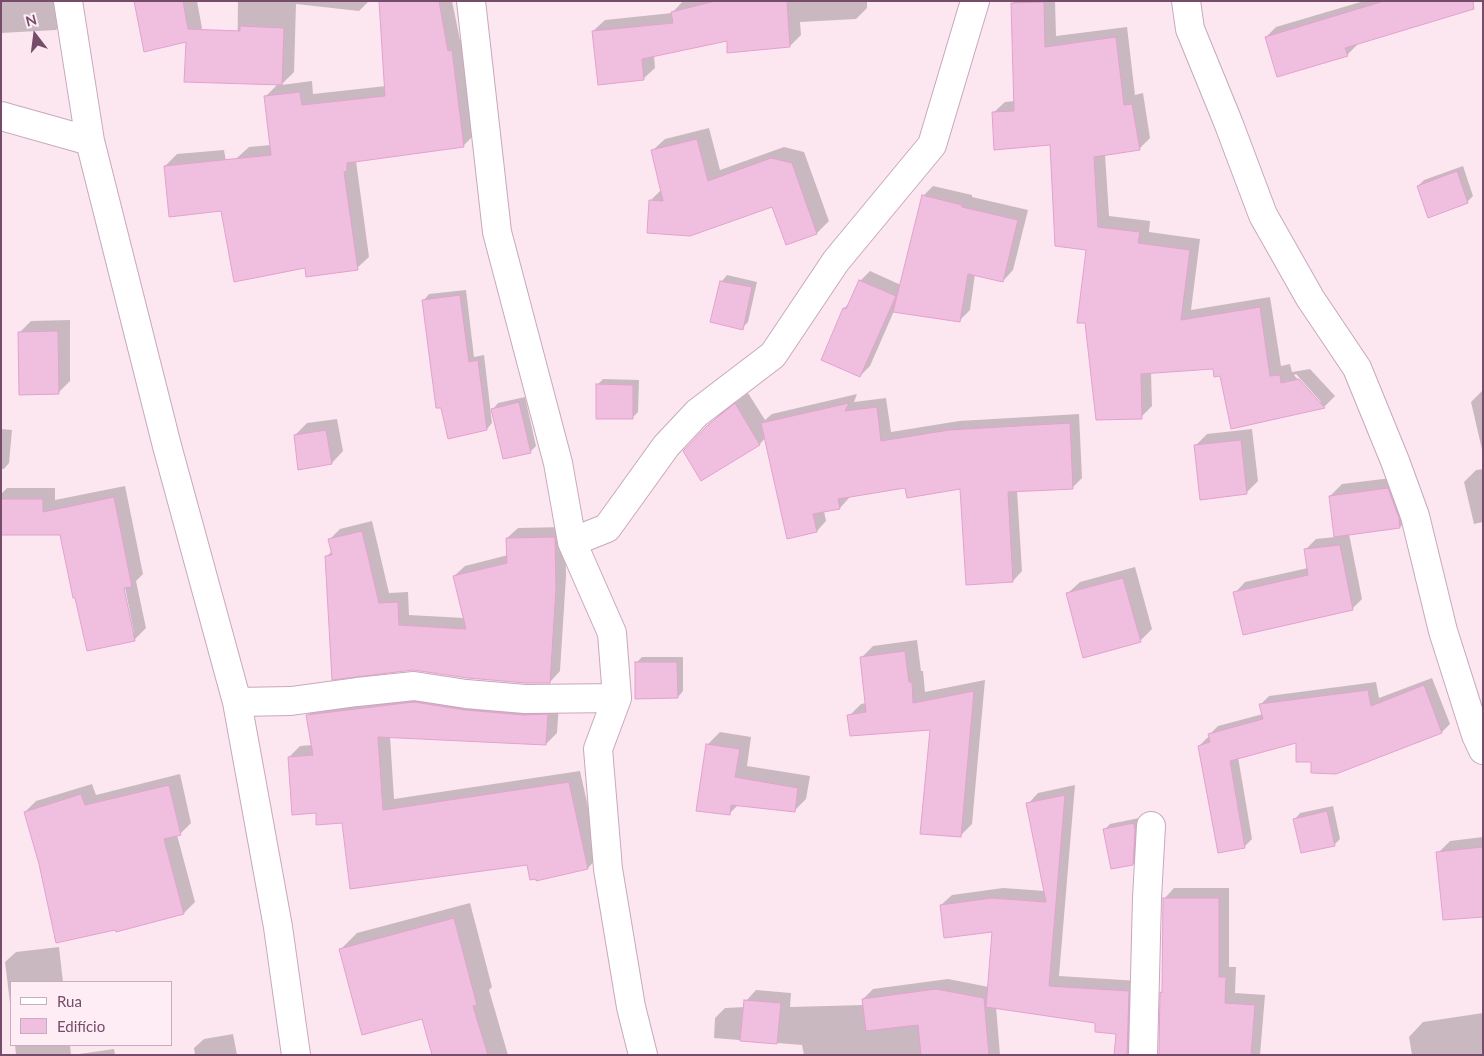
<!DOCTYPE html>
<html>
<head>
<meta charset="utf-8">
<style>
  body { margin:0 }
  #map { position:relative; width:1484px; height:1056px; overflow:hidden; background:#fce7f1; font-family:Lato,sans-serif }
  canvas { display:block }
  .frame { position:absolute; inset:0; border:2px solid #754c69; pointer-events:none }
  .legend { position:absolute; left:10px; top:981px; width:162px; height:65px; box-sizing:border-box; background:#feedf5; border:1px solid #c7adbd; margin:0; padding:6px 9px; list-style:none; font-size:15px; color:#754c69 }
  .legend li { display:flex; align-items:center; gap:10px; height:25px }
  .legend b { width:25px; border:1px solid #c7adbd }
  .north { position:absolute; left:10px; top:10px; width:50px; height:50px; -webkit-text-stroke:4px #feedf5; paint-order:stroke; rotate:345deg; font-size:14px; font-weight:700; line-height:20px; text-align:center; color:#754c69 }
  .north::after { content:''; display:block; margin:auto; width:18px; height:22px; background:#754c69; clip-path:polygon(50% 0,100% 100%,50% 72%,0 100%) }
</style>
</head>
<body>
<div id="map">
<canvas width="1484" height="1056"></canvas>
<div class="frame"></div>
<ul class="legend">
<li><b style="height:6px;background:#fff"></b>Rua</li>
<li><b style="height:14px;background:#f0bfe0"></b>Edifício</li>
</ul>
<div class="north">N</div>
</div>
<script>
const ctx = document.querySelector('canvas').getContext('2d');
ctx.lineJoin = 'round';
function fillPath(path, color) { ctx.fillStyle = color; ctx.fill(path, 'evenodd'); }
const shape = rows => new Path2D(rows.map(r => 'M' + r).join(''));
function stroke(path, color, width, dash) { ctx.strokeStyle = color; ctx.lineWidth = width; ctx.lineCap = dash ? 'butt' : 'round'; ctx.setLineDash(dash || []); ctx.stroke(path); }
const shadow = shape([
  [1,1,66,1,68,18,56,30,1,33],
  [136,1,197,1,202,28,190,40],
  [238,1,369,1,359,11,296,4,294,72,281,85,312,81,313,94,386,86,381,1,452,1,460,40,463,39,475,134,464,145,356,161,369,257,357,268,306,267,222,210,165,166,177,154,224,150,227,167,249,147,271,145,265,97,279,83,237,82],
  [683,1,867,1,867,8,856,19,800,22,801,35,790,46,728,39,654,55,655,68,643,79,593,31,605,20,672,13],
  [1015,1,1055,1,1056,36,1127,27,1135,95,1143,93,1150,138,1139,149,1105,154,1109,216,1150,221,1149,232,1200,239,1191,310,1270,297,1281,366,1290,364,1292,372,1310,369,1335,396,1324,407,1221,375,1214,367,1151,372,1152,406,1141,417,1087,249,1051,144,993,113,1005,102,1015,101,1012,4],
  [1296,374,1321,402,1317,402,1294,375],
  [1364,1,1427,1,1357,43,1357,45,1347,55,1266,37,1276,27],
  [709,128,720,170,784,147,804,152,829,221,817,233,772,206,690,235,651,200,662,189,653,150,665,139],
  [1463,166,1473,196,1467,202,1418,186,1424,180],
  [933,186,972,195,972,197,1028,210,1013,270,1003,281,975,274,970,310,960,320,894,311,870,366,860,376,822,360,844,308,851,302,860,281,870,271,901,285,923,196],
  [727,275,757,282,748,322,742,328,712,321,722,281],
  [466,290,474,357,484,355,492,423,487,429,424,300,429,294],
  [70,320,70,381,58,393,19,333,31,321],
  [603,379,639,380,638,412,632,418,597,385],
  [1483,390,1483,454,1471,402],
  [748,393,765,420,772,414,857,394,854,402,886,398,891,432,959,421,1079,414,1082,478,1073,487,1017,490,1022,571,1013,581,961,487,906,486,849,496,849,498,840,508,824,511,826,521,817,531,788,537,765,438,760,444,701,479,708,426,721,413],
  [525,397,536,446,530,452,493,409,498,403],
  [337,419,343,451,332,463,295,435,307,423],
  [1,429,12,430,9,463,4,469,1,469],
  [1252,429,1258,481,1246,493,1195,446,1207,434],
  [1483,469,1483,522,1474,524,1464,482,1476,470],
  [1400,477,1412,515,1400,527,1349,534,1362,599,1352,609,1235,593,1245,582,1308,568,1306,549,1316,539,1335,537,1330,496,1342,484],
  [125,486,143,574,136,581,146,628,134,640,61,534,1,534,1,494,7,488,55,488,55,500],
  [121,582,124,582,134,633,132,633],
  [372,521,389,593,408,592,409,615,464,618,454,576,465,566,508,555,507,538,518,528,565,527,566,576,560,671,550,682,413,669,326,557,332,551,329,540,340,529],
  [1135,567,1152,629,1140,641,1068,593,1080,582],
  [917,640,921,671,923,671,925,692,985,680,972,824,960,836,932,728,849,716,861,704,866,703,861,658,873,646],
  [642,657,683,657,683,691,678,697,636,663],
  [1432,678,1450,724,1442,732,1336,773,1313,761,1298,742,1238,757,1252,839,1244,847,1199,746,1207,738,1210,737,1210,734,1218,726,1263,714,1261,704,1269,696,1376,682,1379,698],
  [426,691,559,704,557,733,546,744,390,736,394,799,580,771,599,856,588,868,537,879,528,864,343,822,317,812,289,757,300,746,313,745,308,715,319,704],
  [720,732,751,737,747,766,810,776,806,799,794,811,738,805,729,814,708,744],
  [180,774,191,823,180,834,177,835,195,902,184,913,40,863,25,812,36,801,92,784,96,795],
  [1075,785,1059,976,1139,981,1142,1055,1116,1055,1117,1033,1097,1022,996,1007,1000,1055,804,1055,802,1045,714,1038,715,1018,725,1008,745,1007,746,1001,756,990,791,993,790,1007,864,1005,863,999,873,989,948,979,989,987,994,930,941,905,952,895,1003,888,1045,891,1028,804,1038,793],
  [1333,806,1340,839,1334,845,1295,819,1300,813],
  [1139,818,1140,824,1138,858,1133,864,1105,829,1110,824],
  [1483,837,1483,915,1438,853,1450,841],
  [1174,888,1229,888,1229,967,1236,967,1235,993,1265,995,1260,1055,1160,1055,1161,993,1164,991,1164,899],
  [470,903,492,987,489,990,508,1055,433,1055,423,1018,341,949,357,933],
  [59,947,63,982,11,982,11,1011,5,962,16,952],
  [1483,1013,1483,1055,1412,1055,1409,1037,1423,1022],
  [233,1034,237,1055,195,1055,194,1048,204,1039],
  [15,1045,70,1045,71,1055,16,1055],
  [114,1049,115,1055,72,1055]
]);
const building = shape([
  [134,1,183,1,188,29,240,31,240,26,284,28,282,85,184,82,186,42,144,52,134,1],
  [379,1,439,1,448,51,452,50,464,147,347,163,347,171,344,172,358,270,306,277,305,268,234,282,221,211,169,217,164,166,271,155,264,96,300,92,302,105,385,96,379,1],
  [715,1,787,1,790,47,727,53,727,41,642,59,644,80,598,85,592,31,673,23,671,12,715,1],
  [1384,1,1473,1,1474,9,1345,48,1348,56,1277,77,1265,37,1384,1],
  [1044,2,1045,47,1116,37,1124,105,1132,104,1140,150,1094,157,1098,227,1140,232,1138,243,1190,250,1181,320,1260,307,1270,376,1280,375,1281,383,1299,379,1325,408,1231,429,1220,376,1214,377,1213,369,1141,374,1142,419,1096,420,1085,323,1077,323,1086,250,1055,246,1050,145,994,150,992,112,1014,111,1011,3,1044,2],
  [697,139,708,181,771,158,792,163,817,234,786,245,772,207,690,236,647,233,649,200,663,201,651,150,697,139],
  [1457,171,1468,203,1428,218,1417,186,1457,171],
  [922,195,962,205,962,207,1018,220,1003,282,968,274,960,322,893,312,922,195],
  [859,280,896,296,860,377,821,360,843,308,846,309,859,280],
  [720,281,752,287,743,330,710,322,720,281],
  [460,295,469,362,478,360,487,430,448,439,441,408,436,408,422,300,460,295],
  [58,331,59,394,19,395,18,332,58,331],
  [596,384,633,385,633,419,596,419,596,384],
  [519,402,531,453,503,459,491,409,519,402],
  [735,403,760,445,701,481,683,451,708,425,735,403],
  [849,403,845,411,877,407,881,441,949,430,1070,423,1073,489,1008,492,1013,582,966,585,960,489,907,498,905,488,838,499,840,509,813,514,817,532,787,539,761,423,849,403],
  [326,430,332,464,298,470,294,435,326,430],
  [1241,440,1247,494,1200,500,1194,445,1241,440],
  [1388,488,1399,518,1400,528,1334,537,1329,496,1388,488],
  [114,497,132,587,124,588,135,641,87,651,75,598,73,598,60,535,1,535,1,499,43,499,43,512,114,497],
  [362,531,379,603,398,602,399,625,466,629,453,576,507,563,506,538,555,537,556,588,550,683,526,683,468,678,413,670,332,680,325,556,332,555,328,539,362,531],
  [1340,545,1353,610,1243,635,1233,592,1308,575,1304,549,1340,545],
  [1123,578,1141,642,1083,658,1066,593,1123,578],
  [905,651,909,682,912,682,913,703,974,691,961,837,920,834,930,730,850,736,847,715,866,712,860,657,905,651],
  [635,662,677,662,678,698,635,699,635,662],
  [1424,685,1442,733,1336,774,1311,773,1311,762,1296,762,1296,743,1230,761,1245,848,1218,853,1198,746,1210,742,1208,734,1263,719,1259,704,1368,690,1371,706,1424,685],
  [414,702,465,710,524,715,548,714,546,745,378,737,383,810,569,782,588,869,536,881,536,879,530,880,527,865,350,889,342,823,316,825,316,813,292,815,288,757,313,755,306,715,414,702],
  [706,744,740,749,735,777,798,788,795,812,731,805,730,815,696,811,706,744],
  [169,785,181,835,164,839,184,914,116,932,115,930,56,943,39,864,24,812,81,794,85,805,169,785],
  [1065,795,1049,986,1129,991,1127,1055,1114,1055,1116,1034,1095,1032,1095,1023,986,1007,992,932,944,938,940,905,992,898,1046,902,1026,803,1065,795],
  [1327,811,1335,846,1301,853,1293,819,1327,811],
  [1134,823,1135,830,1133,865,1111,869,1103,829,1134,823],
  [1483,847,1483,917,1443,920,1436,852,1483,847],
  [1163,898,1219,898,1219,977,1226,977,1225,1003,1255,1005,1251,1055,1159,1055,1160,992,1162,993,1163,898],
  [454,918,477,1005,473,1006,488,1055,432,1055,422,1019,362,1035,339,949,454,918],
  [936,989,984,998,989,1055,921,1055,918,1025,866,1031,862,999,936,989],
  [744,1000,781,1003,777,1044,740,1041,744,1000]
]);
const minor = shape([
  [68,1,90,141,167,446,237,702,278,927,296,1055],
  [471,1,497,232,558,463,572,542,612,633,617,698,598,749,608,869,631,1007,643,1055],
  [1186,1,1190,29,1228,122,1263,215,1310,298,1357,368,1395,461,1415,516,1443,631,1476,735,1483,750],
  [1,116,90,141],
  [572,542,607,528,666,446,697,413,773,355,836,261,932,145,975,1],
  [237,702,291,701,357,692,414,686,466,694,525,699,617,698],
  [1143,1055,1147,898,1151,826]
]);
fillPath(shadow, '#0003');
fillPath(building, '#f0bfe0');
stroke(building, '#e3a0ce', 1);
stroke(minor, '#c8a8bc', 30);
stroke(minor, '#fff', 28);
</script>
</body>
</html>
